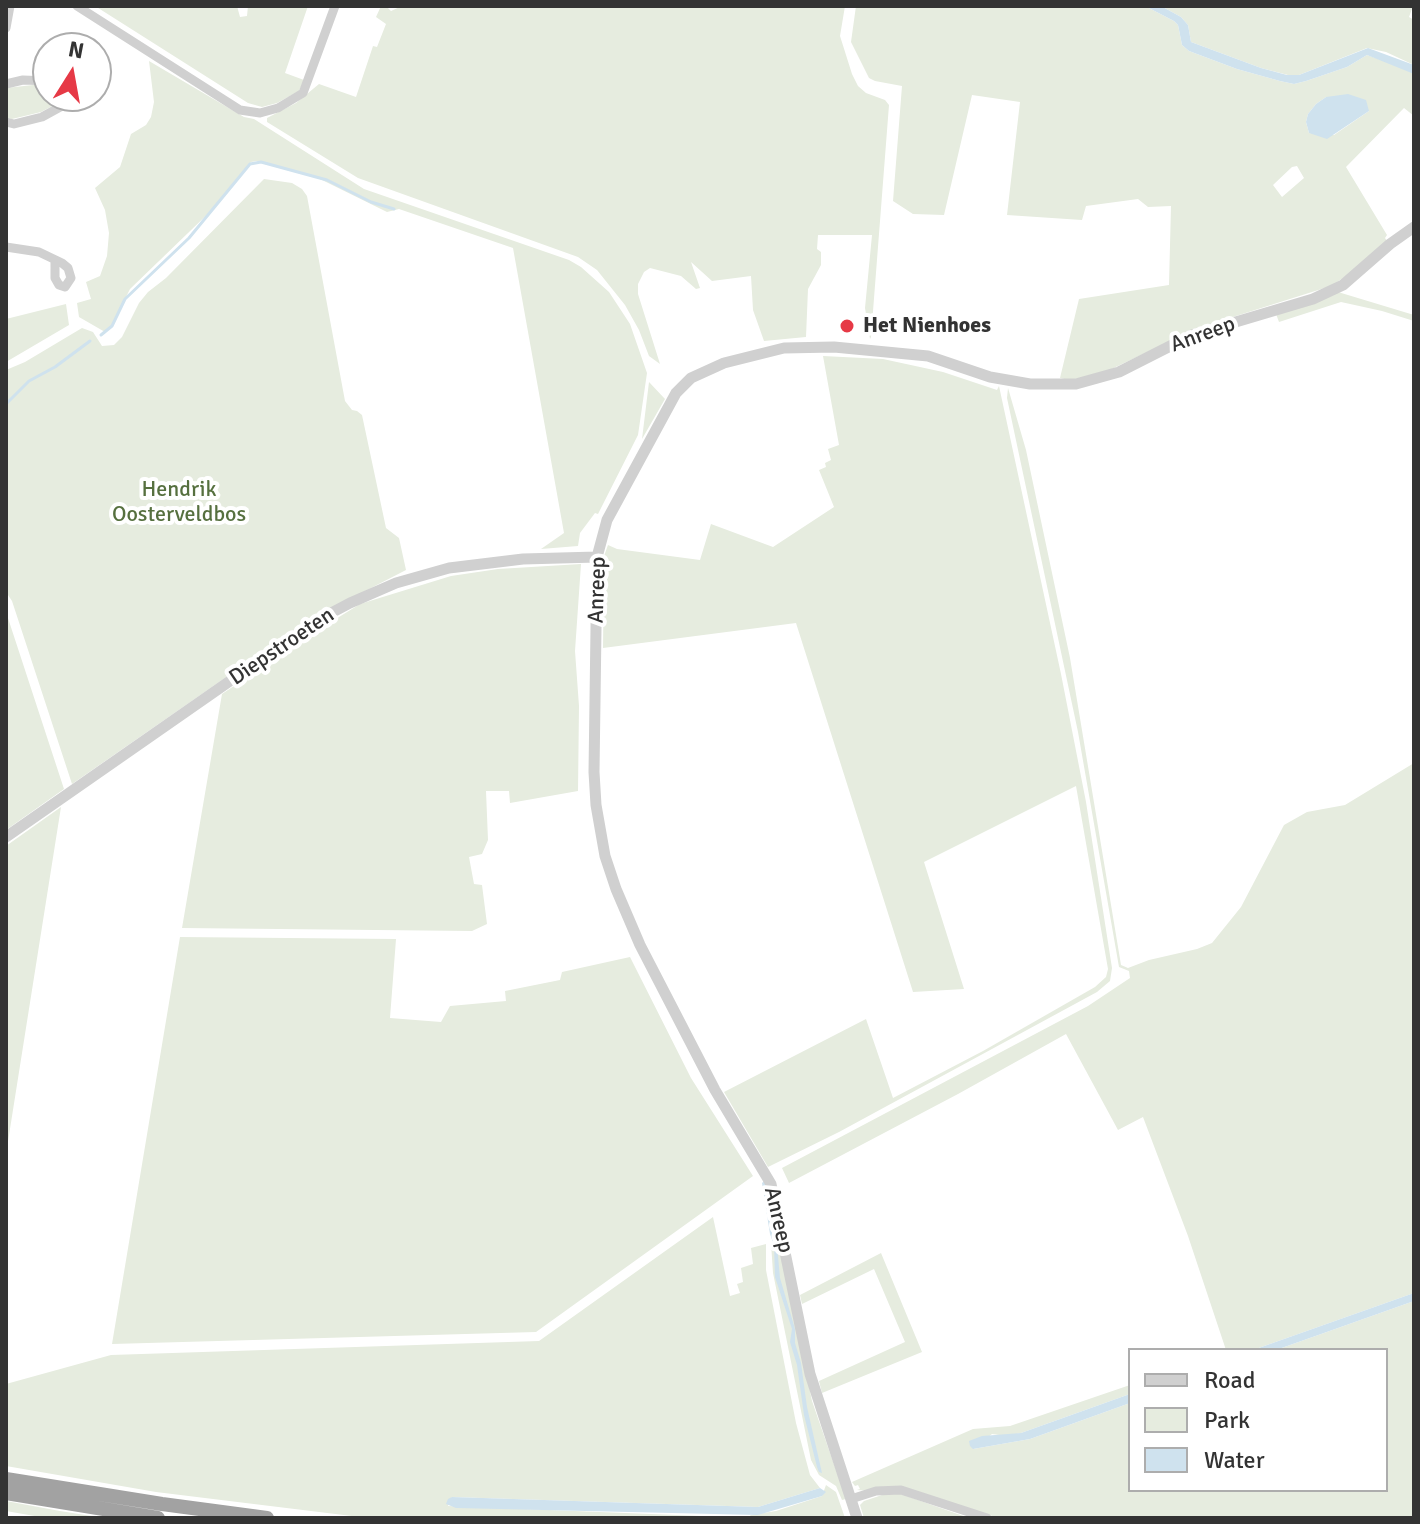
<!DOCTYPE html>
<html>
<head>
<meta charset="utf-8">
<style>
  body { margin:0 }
  #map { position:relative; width:1420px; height:1524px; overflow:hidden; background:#fff; font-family:Signika,sans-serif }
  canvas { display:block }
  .frame { position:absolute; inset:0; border:8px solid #333; pointer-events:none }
  .legend { position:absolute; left:1128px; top:1348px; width:260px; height:144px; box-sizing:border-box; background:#fff; border:2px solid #adadad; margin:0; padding:10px 14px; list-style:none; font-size:24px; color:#333 }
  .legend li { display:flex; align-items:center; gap:16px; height:40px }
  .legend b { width:40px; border:2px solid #adadad }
  .north { position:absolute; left:32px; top:32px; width:80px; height:80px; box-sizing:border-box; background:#fff; border:2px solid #adadad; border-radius:50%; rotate:11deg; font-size:22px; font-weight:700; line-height:32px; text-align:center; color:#333 }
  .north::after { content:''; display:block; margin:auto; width:28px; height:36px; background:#e63946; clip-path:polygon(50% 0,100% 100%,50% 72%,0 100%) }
</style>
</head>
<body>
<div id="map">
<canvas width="1420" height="1524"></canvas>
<div class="frame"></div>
<ul class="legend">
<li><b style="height:10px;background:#d0d0d0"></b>Road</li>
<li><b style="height:22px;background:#e6ecdf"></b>Park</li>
<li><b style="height:22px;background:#cfe2ee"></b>Water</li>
</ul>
<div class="north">N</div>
</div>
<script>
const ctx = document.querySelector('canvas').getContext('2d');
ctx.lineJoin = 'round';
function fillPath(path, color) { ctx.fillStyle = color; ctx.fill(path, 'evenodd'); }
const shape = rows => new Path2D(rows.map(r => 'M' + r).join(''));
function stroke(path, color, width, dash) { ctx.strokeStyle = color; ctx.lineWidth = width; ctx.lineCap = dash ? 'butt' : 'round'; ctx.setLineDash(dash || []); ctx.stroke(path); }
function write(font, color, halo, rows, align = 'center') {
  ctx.font = font + ' Signika,sans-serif'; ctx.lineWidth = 8; ctx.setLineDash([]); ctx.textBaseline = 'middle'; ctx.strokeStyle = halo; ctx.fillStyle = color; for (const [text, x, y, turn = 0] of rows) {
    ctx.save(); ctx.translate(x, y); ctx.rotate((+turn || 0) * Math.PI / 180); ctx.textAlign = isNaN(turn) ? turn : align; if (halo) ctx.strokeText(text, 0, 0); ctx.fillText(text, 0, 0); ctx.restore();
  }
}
const green = shape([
  [95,6,237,6,240,17,247,16,248,6,308,6,285,73,304,80,299,91,277,103,262,107,248,103],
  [381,6,386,6,391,11,402,6,845,6,840,36,852,74,858,86,866,93,885,100,889,105,871,337,870,339,865,308,872,235,818,235,817,249,821,252,821,265,808,289,806,337,764,341,753,310,751,276,712,281,691,262,700,288,696,289,681,276,650,268,644,272,638,284,638,294,660,364,649,356,639,330,625,305,597,270,578,257,358,178,267,122,267,118,296,103,319,84,356,97,373,46,377,47,386,24,376,17],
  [856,6,1145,6,1174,21,1178,25,1182,45,1189,51,1237,69,1280,81,1294,84,1306,81,1347,67,1367,55,1404,68,1414,74,1414,116,1404,108,1346,167,1387,235,1385,238,1387,241,1355,270,1331,286,1198,328,1101,374,1069,380,1060,378,1079,299,1169,285,1171,206,1148,207,1138,199,1086,206,1082,220,1007,215,1020,102,972,95,944,215,913,214,893,201,902,86,875,81,869,78,851,42],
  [1326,97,1369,111,1334,135,1309,133,1306,122,1308,114,1316,104],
  [1297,166,1304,178,1282,197,1273,185,1292,167],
  [1161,6,1413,6,1409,17,1414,20,1414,65,1386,52,1367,48,1299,75,1288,75,1261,68,1191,42,1188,25,1181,17],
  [149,61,244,117,254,119,364,189,569,260,581,267,609,292,630,324,647,373,638,435,598,514,595,513,580,533,578,546,541,549,564,533,513,248,399,209,387,212,320,179,257,161,251,162,217,205,130,289,112,325,105,332,79,317,77,303,91,299,86,282,100,276,107,256,109,233,105,210,95,188,120,167,131,134,146,125,151,117,154,102],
  [42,84,48,85,48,96,65,96,62,101,41,112,12,119,6,118,6,88],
  [264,179,292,183,302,189,307,196,345,401,352,410,357,411,362,415,386,528,399,538,406,570,307,621,72,784,12,601,6,592,6,370,25,362,82,328,93,332,102,346,114,345,122,337,139,303,148,292,166,278],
  [1338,292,1414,315,1414,321,1382,311,1341,302,1279,322,1276,314],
  [66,304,69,325,6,362,6,319],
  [823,356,883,359,943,372,997,390,999,386,1061,674,1086,802,1112,968,1110,981,1097,992,839,1132,768,1167,724,1092,866,1019,893,1098,983,1051,1095,987,1106,977,1108,969,1076,786,924,862,964,989,913,992,796,623,603,648,604,556,608,545,617,549,700,560,711,524,773,547,834,507,819,470,826,467,825,463,831,460,828,449,839,445],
  [649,382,665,399,642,439],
  [1008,388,1026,450,1070,658,1121,965,1128,968,1149,960,1197,949,1212,943,1241,907,1284,825,1307,812,1345,805,1414,763,1414,1293,1253,1350,1226,1350,1188,1236,1143,1117,1118,1130,1066,1034,958,1094,789,1183,782,1168,1088,1006,1130,978,1129,971,1119,967,1078,732,1007,398],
  [581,564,575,651,579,706,578,791,510,803,509,791,486,791,488,840,482,854,469,857,474,884,482,885,487,924,472,931,182,928,222,694,302,640,360,604,451,576,498,569],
  [6,612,64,789,6,830],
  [61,807,6,1154,6,846],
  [180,937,396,939,390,1018,441,1022,450,1006,506,1001,505,991,560,980,562,972,630,957,691,1078,753,1176,536,1332,112,1344],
  [713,1217,730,1296,740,1293,737,1284,743,1282,741,1268,753,1264,751,1248,766,1244,766,1270,796,1423,810,1475,820,1488,758,1507,452,1497,448,1506,752,1518,750,1515,776,1511,822,1496,826,1485,836,1492,845,1518,368,1518,156,1492,6,1466,6,1384,111,1355,539,1341],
  [779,1237,812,1401,846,1499,842,1500,836,1486,819,1475,811,1460,773,1273,771,1243],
  [881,1253,922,1352,822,1393,819,1381,905,1342,874,1269,802,1304,800,1295],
  [1414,1301,1414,1518,1003,1518,977,1513,932,1496,857,1490,860,1489,858,1485,855,1486,852,1482,973,1429,1010,1426,1130,1385,1130,1394,1021,1433,1007,1436,992,1434,973,1449,1030,1439,1130,1403,1130,1490,1386,1490,1386,1350,1276,1350],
  [885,1494,901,1494,969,1518,864,1518,860,1505,864,1501],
  [6,1501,60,1511,104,1518,46,1518,6,1511]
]);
const water = shape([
  [1145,6,1161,6,1181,17,1188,25,1191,42,1261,68,1287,75,1299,75,1368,48,1414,65,1414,74,1367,55,1347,67,1306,81,1294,84,1280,81,1237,69,1189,51,1182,45,1178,25,1174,21],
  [1348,94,1366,100,1369,111,1327,139,1309,133,1306,122,1308,114,1316,104,1326,97],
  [765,1180,777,1245,780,1278,795,1329,795,1343,801,1363,807,1407,822,1473,819,1472,817,1467,804,1415,797,1365,790,1342,792,1329,775,1277,774,1245,770,1234,762,1183],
  [1414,1293,1414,1301,1276,1350,1253,1350],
  [1130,1394,1130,1403,1030,1439,973,1449,970,1446,969,1441,982,1436,1021,1433],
  [820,1488,826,1492,822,1496,758,1515,456,1508,446,1504,448,1499,452,1497,758,1507]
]);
const stream = shape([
  [101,335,112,326,125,299,189,238,250,164,261,162,327,180,371,202,394,209],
  [6,404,29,381,55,367,90,341]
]);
const minor = shape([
  [77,6,240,110,260,113,278,108,303,93,335,6],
  [6,28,10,6],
  [6,84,23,80,48,81],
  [6,122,14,124,42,117,62,106,68,96],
  [6,247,39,252,62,263,68,268,71,278,65,287,59,285,55,278,55,260],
  [851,1499,876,1491,901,1490,987,1518]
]);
const tertiary = shape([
  [6,837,316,621,350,603,396,583,449,568,523,559,597,557],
  [857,1518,810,1374,771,1184,715,1090,640,945,616,889,605,856,596,805,594,772,597,557,607,520,676,393,691,378,724,363,784,348,834,347,928,356,990,377,1030,384,1076,384,1119,372,1192,335,1313,299,1343,285,1390,244,1414,227]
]);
const trunk = shape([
  [6,1479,162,1504,267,1518],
  [6,1493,158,1518]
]);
const markers = [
  [847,326,8,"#e63946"]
];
const poiNames = [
  ["Het Nienhoes",863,326]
];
const streetNames = [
  ["Anreep",1203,335,-20],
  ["Anreep",598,590,-88],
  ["Diepstroeten",282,647,-34],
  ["Anreep",778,1220,77]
];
const parkNames = [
  ["Hendrik",179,490],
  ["Oosterveldbos",179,515]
];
fillPath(green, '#e6ecdf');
fillPath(water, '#cfe2ee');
stroke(stream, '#cfe2ee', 3);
stroke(minor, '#d0d0d0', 9);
stroke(tertiary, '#d0d0d0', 11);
stroke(trunk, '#a2a2a2', 14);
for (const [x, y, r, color] of markers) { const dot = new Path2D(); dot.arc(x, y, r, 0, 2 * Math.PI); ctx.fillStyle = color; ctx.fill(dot); stroke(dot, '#fff', 3); }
write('bold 22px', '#333', '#fff', poiNames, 'left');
write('22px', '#333', '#fff', streetNames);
write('22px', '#56703f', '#fff', parkNames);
</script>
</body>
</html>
